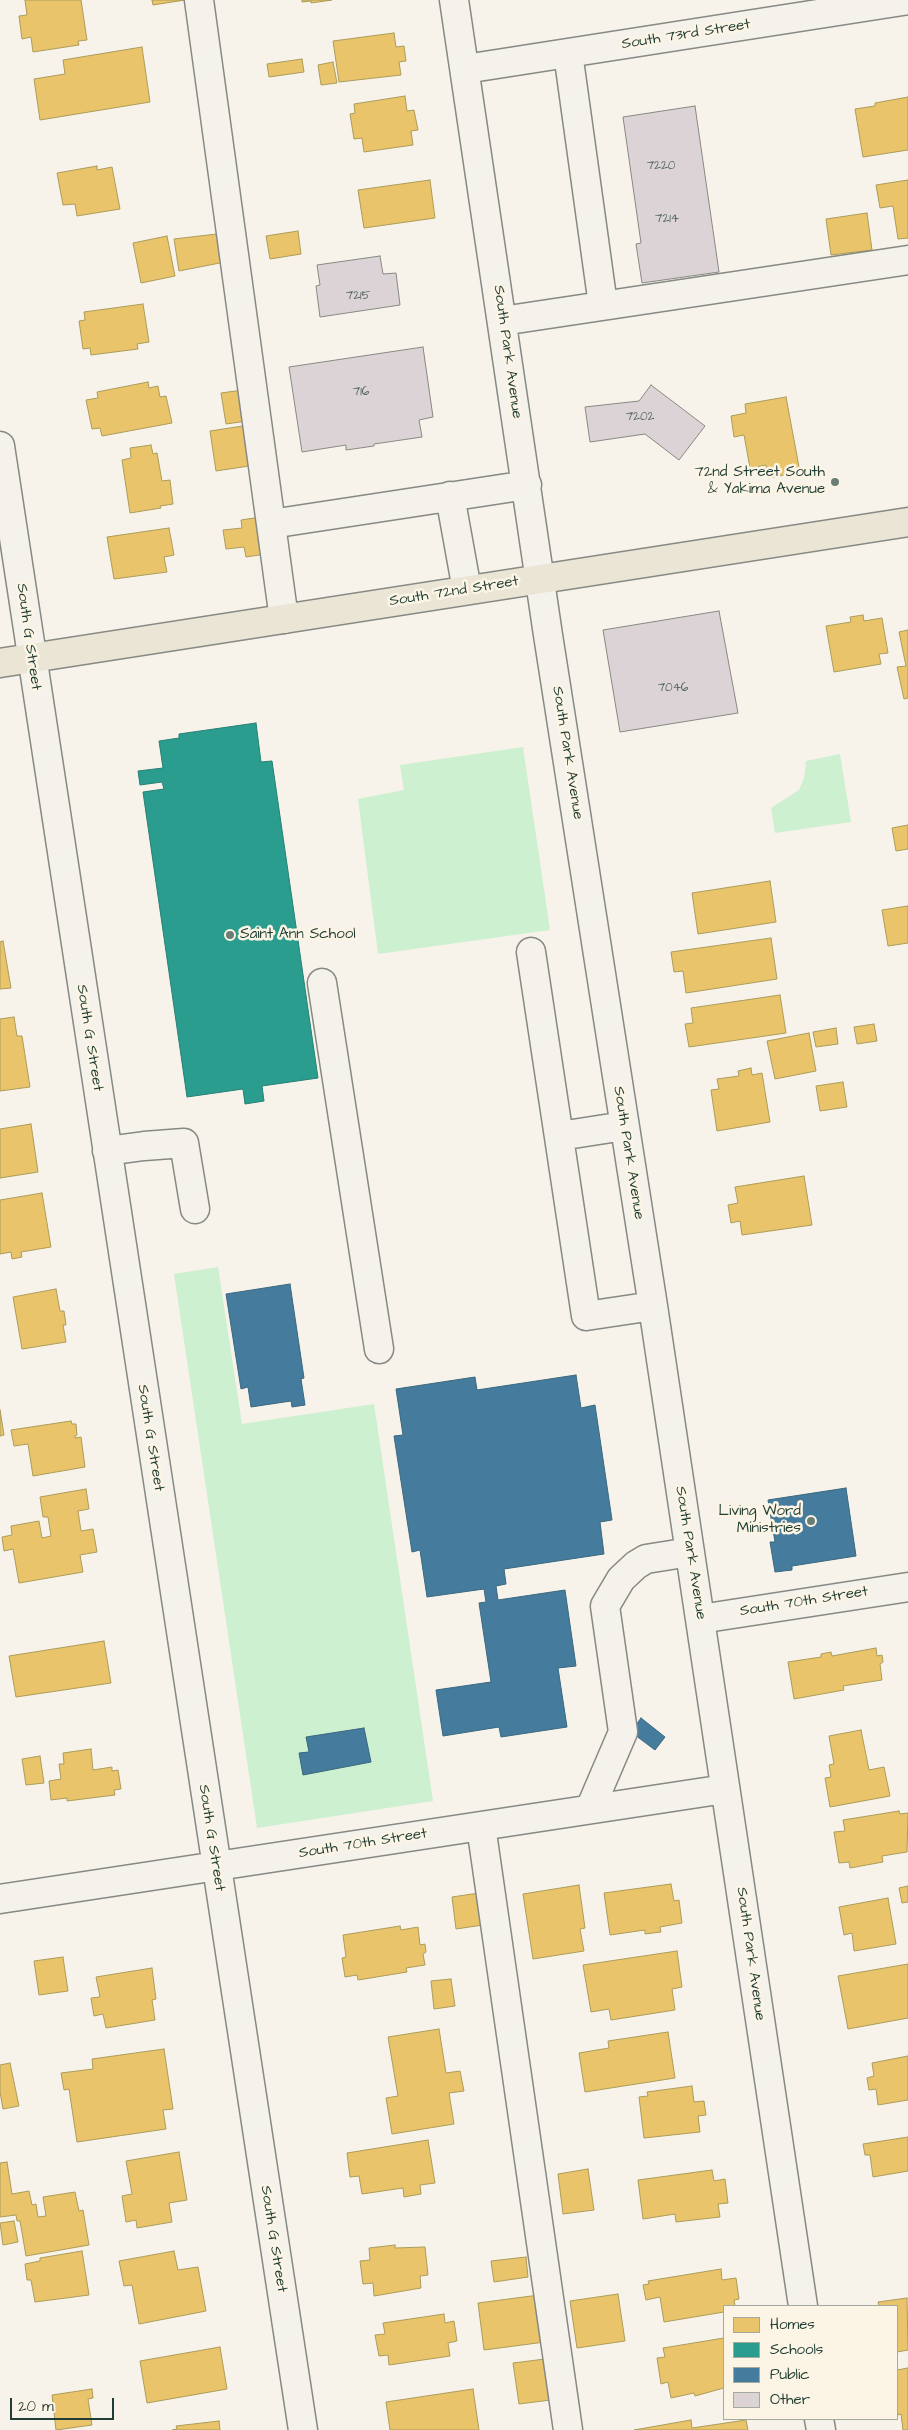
<!DOCTYPE html>
<html>
<head>
<meta charset="utf-8">
<style>
  body { margin:0 }
  #map { position:relative; width:908px; height:2430px; overflow:hidden; background:#f7f3ea; font-family:"Architects Daughter",sans-serif }
  canvas { display:block }
  .legend { position:absolute; left:723px; top:2305px; width:175px; height:115px; box-sizing:border-box; background:#fcf5e5; border:1px solid #a4ab9e; margin:0; padding:6px 9px; list-style:none; font-size:15px; color:#1f3d34 }
  .legend li { display:flex; align-items:center; gap:10px; height:25px }
  .legend b { width:25px; border:1px solid #a4ab9e }
  .scale { position:absolute; left:10px; top:2398px; width:104px; height:22px; box-sizing:border-box; border:2px solid #1f3d34; border-top:0; padding-left:6px; font-size:15px; line-height:18px; white-space:nowrap; color:#1f3d34; -webkit-text-stroke:4px #fcf5e5; paint-order:stroke }
</style>
</head>
<body>
<div id="map">
<canvas width="908" height="2430"></canvas>
<ul class="legend">
<li><b style="height:14px;background:#e9c46a"></b>Homes</li>
<li><b style="height:14px;background:#2a9d8f"></b>Schools</li>
<li><b style="height:14px;background:#457b9d"></b>Public</li>
<li><b style="height:14px;background:#dcd3d6"></b>Other</li>
</ul>
<div class="scale">20 m</div>
</div>
<script>
const ctx = document.querySelector('canvas').getContext('2d');
ctx.lineJoin = 'round';
function fillPath(path, color) { ctx.fillStyle = color; ctx.fill(path, 'evenodd'); }
const shape = rows => new Path2D(rows.map(r => 'M' + r).join(''));
function stroke(path, color, width, dash) { ctx.strokeStyle = color; ctx.lineWidth = width; ctx.lineCap = dash ? 'butt' : 'round'; ctx.setLineDash(dash || []); ctx.stroke(path); }
function write(font, color, halo, rows, align = 'center') {
  ctx.font = font + ' "Architects Daughter",sans-serif'; ctx.lineWidth = 5; ctx.setLineDash([]); ctx.textBaseline = 'middle'; ctx.strokeStyle = halo; ctx.fillStyle = color; for (const [text, x, y, turn = 0] of rows) {
    ctx.save(); ctx.translate(x, y); ctx.rotate((+turn || 0) * Math.PI / 180); ctx.textAlign = isNaN(turn) ? turn : align; if (halo) ctx.strokeText(text, 0, 0); ctx.fillText(text, 0, 0); ctx.restore();
  }
}
const green = shape([
  [523,747,550,930,378,954,358,799,404,790,400,765],
  [840,754,851,822,775,833,771,808,799,790,804,778,806,761],
  [218,1267,242,1424,374,1404,433,1801,257,1828,174,1274]
]);
const homes = shape([
  [25,0,81,0,87,40,78,41,79,45,33,52,31,37,22,39,19,16,27,15,25,0],
  [152,0,185,0,153,5,152,0],
  [302,0,332,0,311,3,311,1,302,2,302,0],
  [394,33,396,47,404,46,406,61,399,62,401,75,339,82,333,41,394,33],
  [142,47,150,102,40,120,34,79,65,74,63,60,142,47],
  [302,59,304,72,269,77,267,64,302,59],
  [333,62,337,83,321,85,318,65,333,62],
  [405,96,407,111,414,110,418,130,411,131,413,145,364,152,362,138,354,139,350,114,355,113,354,104,405,96],
  [908,97,908,150,863,157,855,109,875,106,875,103,908,97],
  [97,166,97,170,112,167,120,209,77,216,75,204,63,205,57,173,97,166],
  [430,180,435,218,364,228,358,190,430,180],
  [908,180,908,238,898,239,893,206,880,208,876,185,908,180],
  [867,213,872,250,831,255,826,219,867,213],
  [298,231,301,254,270,259,266,236,298,231],
  [225,233,230,261,179,271,174,239,225,233],
  [167,236,175,276,141,283,133,243,167,236],
  [143,304,149,342,137,344,138,349,91,355,90,348,83,349,79,321,85,320,84,312,143,304],
  [148,382,149,388,158,386,160,397,166,396,172,423,102,436,100,428,92,429,86,400,98,398,97,392,148,382],
  [250,389,254,420,226,424,221,393,250,389],
  [786,397,800,472,768,478,766,465,750,468,744,435,734,437,731,416,746,413,745,404,786,397],
  [256,424,262,464,216,471,210,431,256,424],
  [151,445,153,454,157,453,162,481,170,480,173,504,160,506,161,508,130,513,122,460,131,458,130,448,151,445],
  [261,517,266,554,246,557,244,547,226,549,223,530,242,528,241,520,261,517],
  [169,528,174,555,164,557,167,572,114,579,107,537,169,528],
  [863,615,864,621,882,618,888,653,879,654,881,664,834,672,826,626,851,622,850,617,863,615],
  [908,630,908,698,904,699,897,667,906,666,899,632,908,630],
  [908,825,908,849,896,851,892,828,908,825],
  [770,881,776,922,698,934,692,893,770,881],
  [908,906,908,943,888,946,882,910,908,906],
  [771,938,777,979,686,993,683,971,674,972,671,952,771,938],
  [3,941,11,988,0,989,0,942,3,941],
  [780,995,786,1033,689,1047,685,1024,693,1023,691,1008,780,995],
  [14,1017,17,1036,22,1036,30,1087,0,1091,0,1019,14,1017],
  [874,1024,877,1041,857,1044,854,1027,874,1024],
  [836,1028,838,1044,816,1047,813,1032,836,1028],
  [809,1033,816,1071,775,1079,767,1041,809,1033],
  [751,1068,752,1075,762,1073,770,1122,717,1131,711,1090,719,1089,717,1079,739,1076,738,1071,751,1068],
  [843,1082,847,1107,820,1111,816,1086,843,1082],
  [31,1124,38,1172,0,1178,0,1129,31,1124],
  [804,1176,812,1225,742,1235,740,1221,731,1223,728,1205,738,1203,735,1187,804,1176],
  [42,1193,51,1247,21,1252,22,1257,12,1259,11,1252,0,1254,0,1200,42,1193],
  [56,1289,60,1311,64,1311,66,1325,63,1325,66,1342,22,1349,13,1297,56,1289],
  [0,1410,4,1435,0,1436,0,1410],
  [71,1421,72,1424,76,1424,77,1435,75,1436,75,1438,81,1437,85,1467,33,1476,28,1444,14,1446,11,1430,71,1421],
  [86,1489,89,1509,78,1511,81,1531,93,1529,97,1552,80,1555,83,1572,19,1583,13,1549,4,1551,2,1537,12,1535,11,1526,39,1521,42,1538,51,1536,48,1517,43,1517,40,1497,86,1489],
  [104,1641,111,1683,16,1697,9,1656,104,1641],
  [876,1648,877,1656,882,1655,883,1662,880,1664,882,1680,843,1686,844,1690,794,1699,788,1662,821,1657,821,1654,831,1652,832,1656,876,1648],
  [861,1730,869,1770,884,1767,890,1796,830,1807,825,1778,831,1777,829,1765,834,1764,829,1736,861,1730],
  [91,1749,93,1770,112,1767,112,1771,118,1770,121,1789,114,1790,115,1795,67,1801,67,1798,51,1800,49,1781,61,1779,59,1764,64,1764,63,1753,91,1749],
  [40,1756,44,1783,26,1785,22,1759,40,1756],
  [899,1811,900,1814,908,1813,907,1852,882,1856,883,1862,850,1868,849,1862,839,1863,834,1832,845,1831,843,1820,899,1811],
  [671,1884,674,1901,679,1900,682,1923,660,1927,661,1932,645,1934,645,1930,610,1935,604,1893,671,1884],
  [579,1885,585,1928,580,1929,584,1951,533,1959,523,1894,579,1885],
  [908,1886,908,1902,902,1903,899,1888,908,1886],
  [479,1893,483,1925,456,1929,452,1897,479,1893],
  [888,1898,896,1944,854,1951,852,1933,844,1935,839,1907,888,1898],
  [400,1926,401,1930,418,1927,420,1945,425,1944,426,1952,423,1954,425,1965,406,1968,407,1972,358,1980,357,1975,345,1977,342,1958,346,1957,343,1935,400,1926],
  [677,1951,682,1987,672,1989,675,2010,611,2020,609,2009,591,2012,583,1965,677,1951],
  [63,1957,68,1991,39,1995,34,1961,63,1957],
  [908,1964,908,2018,848,2029,838,1976,908,1964],
  [152,1968,156,1999,152,2000,155,2020,106,2028,103,2014,94,2016,91,1998,100,1997,96,1977,152,1968],
  [451,1979,455,2006,434,2009,431,1981,451,1979],
  [439,2029,446,2073,460,2071,464,2091,449,2093,454,2124,392,2134,386,2098,398,2096,388,2037,439,2029],
  [668,2032,675,2078,585,2092,579,2053,609,2048,608,2041,668,2032],
  [164,2049,173,2109,163,2110,166,2129,77,2142,69,2089,64,2090,61,2073,93,2069,92,2059,164,2049],
  [908,2056,908,2100,878,2105,876,2089,869,2090,867,2078,874,2076,872,2063,908,2056],
  [10,2063,19,2106,3,2109,0,2092,0,2065,10,2063],
  [692,2086,694,2102,704,2101,706,2115,698,2116,700,2132,644,2138,639,2097,648,2096,647,2092,692,2086],
  [908,2137,908,2171,873,2177,870,2155,865,2155,863,2144,908,2137],
  [428,2140,435,2183,420,2185,421,2194,404,2197,403,2188,362,2194,359,2176,350,2177,347,2153,428,2140],
  [179,2152,187,2200,169,2203,172,2222,137,2228,136,2220,126,2222,122,2196,132,2194,126,2161,179,2152],
  [7,2162,12,2194,29,2191,32,2205,36,2204,38,2217,46,2216,43,2197,75,2192,79,2211,83,2210,89,2245,26,2256,20,2221,17,2221,16,2215,0,2217,0,2163,7,2162],
  [588,2169,594,2210,563,2214,558,2174,588,2169],
  [712,2170,714,2181,725,2179,728,2203,718,2204,720,2217,676,2222,675,2214,643,2219,638,2180,712,2170],
  [14,2221,18,2242,3,2245,0,2223,14,2221],
  [395,2245,395,2248,425,2247,428,2275,420,2276,421,2288,374,2296,373,2283,363,2284,360,2261,370,2260,369,2248,395,2245],
  [82,2251,89,2295,35,2302,31,2280,27,2280,25,2264,40,2261,40,2258,82,2251],
  [174,2251,178,2270,198,2267,206,2311,139,2324,132,2285,124,2286,119,2261,174,2251],
  [526,2257,528,2277,494,2282,491,2261,526,2257],
  [721,2269,722,2280,736,2278,739,2299,734,2300,735,2306,724,2306,724,2312,664,2322,660,2297,646,2300,643,2285,649,2284,648,2281,721,2269],
  [618,2294,625,2341,577,2348,570,2301,618,2294],
  [539,2295,545,2342,484,2350,478,2303,539,2295],
  [907,2298,908,2350,897,2352,897,2306,879,2306,878,2302,907,2298],
  [444,2314,445,2323,454,2321,457,2341,448,2343,450,2356,389,2365,388,2355,379,2356,375,2335,385,2334,383,2323,444,2314],
  [724,2338,724,2388,695,2396,694,2393,671,2398,668,2382,661,2384,657,2358,665,2357,663,2348,724,2338],
  [220,2347,227,2389,147,2403,140,2361,220,2347],
  [553,2358,559,2399,519,2404,513,2363,553,2358],
  [908,2368,908,2430,903,2430,901,2414,898,2415,897,2409,897,2370,908,2368],
  [92,2389,93,2398,88,2399,92,2425,56,2430,52,2395,92,2389],
  [473,2389,479,2430,390,2430,386,2402,473,2389],
  [691,2420,692,2428,746,2420,748,2430,634,2430,691,2420],
  [219,2421,220,2430,172,2430,177,2429,176,2426,219,2421]
]);
const schools = shape([
  [256,723,261,762,272,761,318,1078,262,1086,264,1101,245,1104,243,1089,187,1097,143,792,164,789,162,782,140,785,138,771,163,768,159,741,179,738,179,734,256,723]
]);
const public = shape([
  [290,1284,304,1378,301,1379,305,1405,292,1407,291,1401,251,1407,248,1387,241,1389,226,1294,290,1284],
  [576,1375,581,1408,595,1405,612,1520,600,1522,604,1554,504,1569,506,1584,496,1586,498,1600,565,1590,576,1666,558,1668,567,1727,501,1737,499,1727,443,1736,436,1690,491,1682,479,1603,486,1602,484,1589,427,1597,420,1550,412,1552,394,1436,403,1435,396,1389,475,1377,477,1390,576,1375],
  [846,1488,856,1556,792,1566,792,1570,775,1572,770,1542,775,1542,768,1500,846,1488],
  [641,1718,665,1737,655,1750,631,1732,641,1718],
  [364,1728,371,1762,303,1775,299,1753,309,1752,306,1737,364,1728]
]);
const building = shape([
  [695,106,719,272,642,283,636,244,641,243,623,117,695,106],
  [380,256,383,274,396,273,400,305,320,317,316,286,320,285,317,265,380,256],
  [423,347,433,417,419,420,422,437,374,444,374,446,346,450,346,445,302,452,289,367,423,347],
  [651,385,705,426,679,460,645,434,590,442,585,407,639,401,651,385],
  [719,611,738,713,620,732,603,630,719,611]
]);
const minor = shape([
  [199,0,284,619],
  [454,0,548,635,653,1306,803,2306],
  [568,53,603,305],
  [465,69,908,0],
  [502,321,908,260],
  [0,446,303,2430],
  [450,496,467,590],
  [271,524,527,485],
  [531,952,586,1316,653,1306],
  [322,983,379,1349],
  [560,1136,624,1126],
  [107,1151,144,1146,184,1143,195,1209],
  [700,1619,908,1587],
  [590,1809,623,1732,605,1606,621,1579,636,1565,646,1559,690,1552],
  [481,1826,568,2430],
  [0,1899,725,1789],
  [819,2419,821,2430]
]);
const major = shape([
  [0,663,908,522]
]);
const markers = [
  [835,482,5,"#6b7d74"],
  [230,935,5,"#6b7d74"],
  [811,1521,5,"#6b7d74"]
];
const numberNames = [
  ["7220",661,166],
  ["7214",667,219],
  ["7215",358,296],
  ["716",361,392],
  ["7202",640,417],
  ["7046",673,688]
];
const streetNames = [
  ["South 73rd Street",686,35,-9],
  ["South Park Avenue",507,352,82],
  ["South 72nd Street",454,592,-9],
  ["South G Street",28,637,82],
  ["South Park Avenue",567,753,81],
  ["South G Street",89,1038,81],
  ["South Park Avenue",628,1153,81],
  ["South G Street",150,1438,81],
  ["South Park Avenue",690,1553,81],
  ["South 70th Street",804,1602,-9],
  ["South G Street",211,1838,81],
  ["South 70th Street",363,1844,-9],
  ["South Park Avenue",750,1954,82],
  ["South G Street",273,2239,81]
];
const poiNames = [
  ["72nd Street South",825,473],
  ["& Yakima Avenue",825,490],
  ["Saint Ann School",240,935,"left"],
  ["Living Word",801,1512],
  ["Ministries",801,1529]
];
fillPath(green, '#ccf0d0');
fillPath(homes, '#e9c46a');
stroke(homes, '#ac9c5a', 1);
fillPath(schools, '#2a9d8f');
stroke(schools, '#278074', 1);
fillPath(public, '#457b9d');
stroke(public, '#3a687e', 1);
fillPath(building, '#dcd3d6');
stroke(building, '#868984', 1);
stroke(minor, '#868984', 31);
stroke(major, '#868984', 31);
stroke(minor, '#f5f2ec', 28);
stroke(major, '#eae5d5', 28);
for (const [x, y, r, color] of markers) { const dot = new Path2D(); dot.arc(x, y, r, 0, 2 * Math.PI); ctx.fillStyle = color; ctx.fill(dot); stroke(dot, '#fcf5e5', 2); }
write('12px', '#4e625c', null, numberNames);
write('15px', '#1f3d34', '#fcf5e5', streetNames);
write('15px', '#1f3d34', '#fcf5e5', poiNames, 'right');
</script>
</body>
</html>
